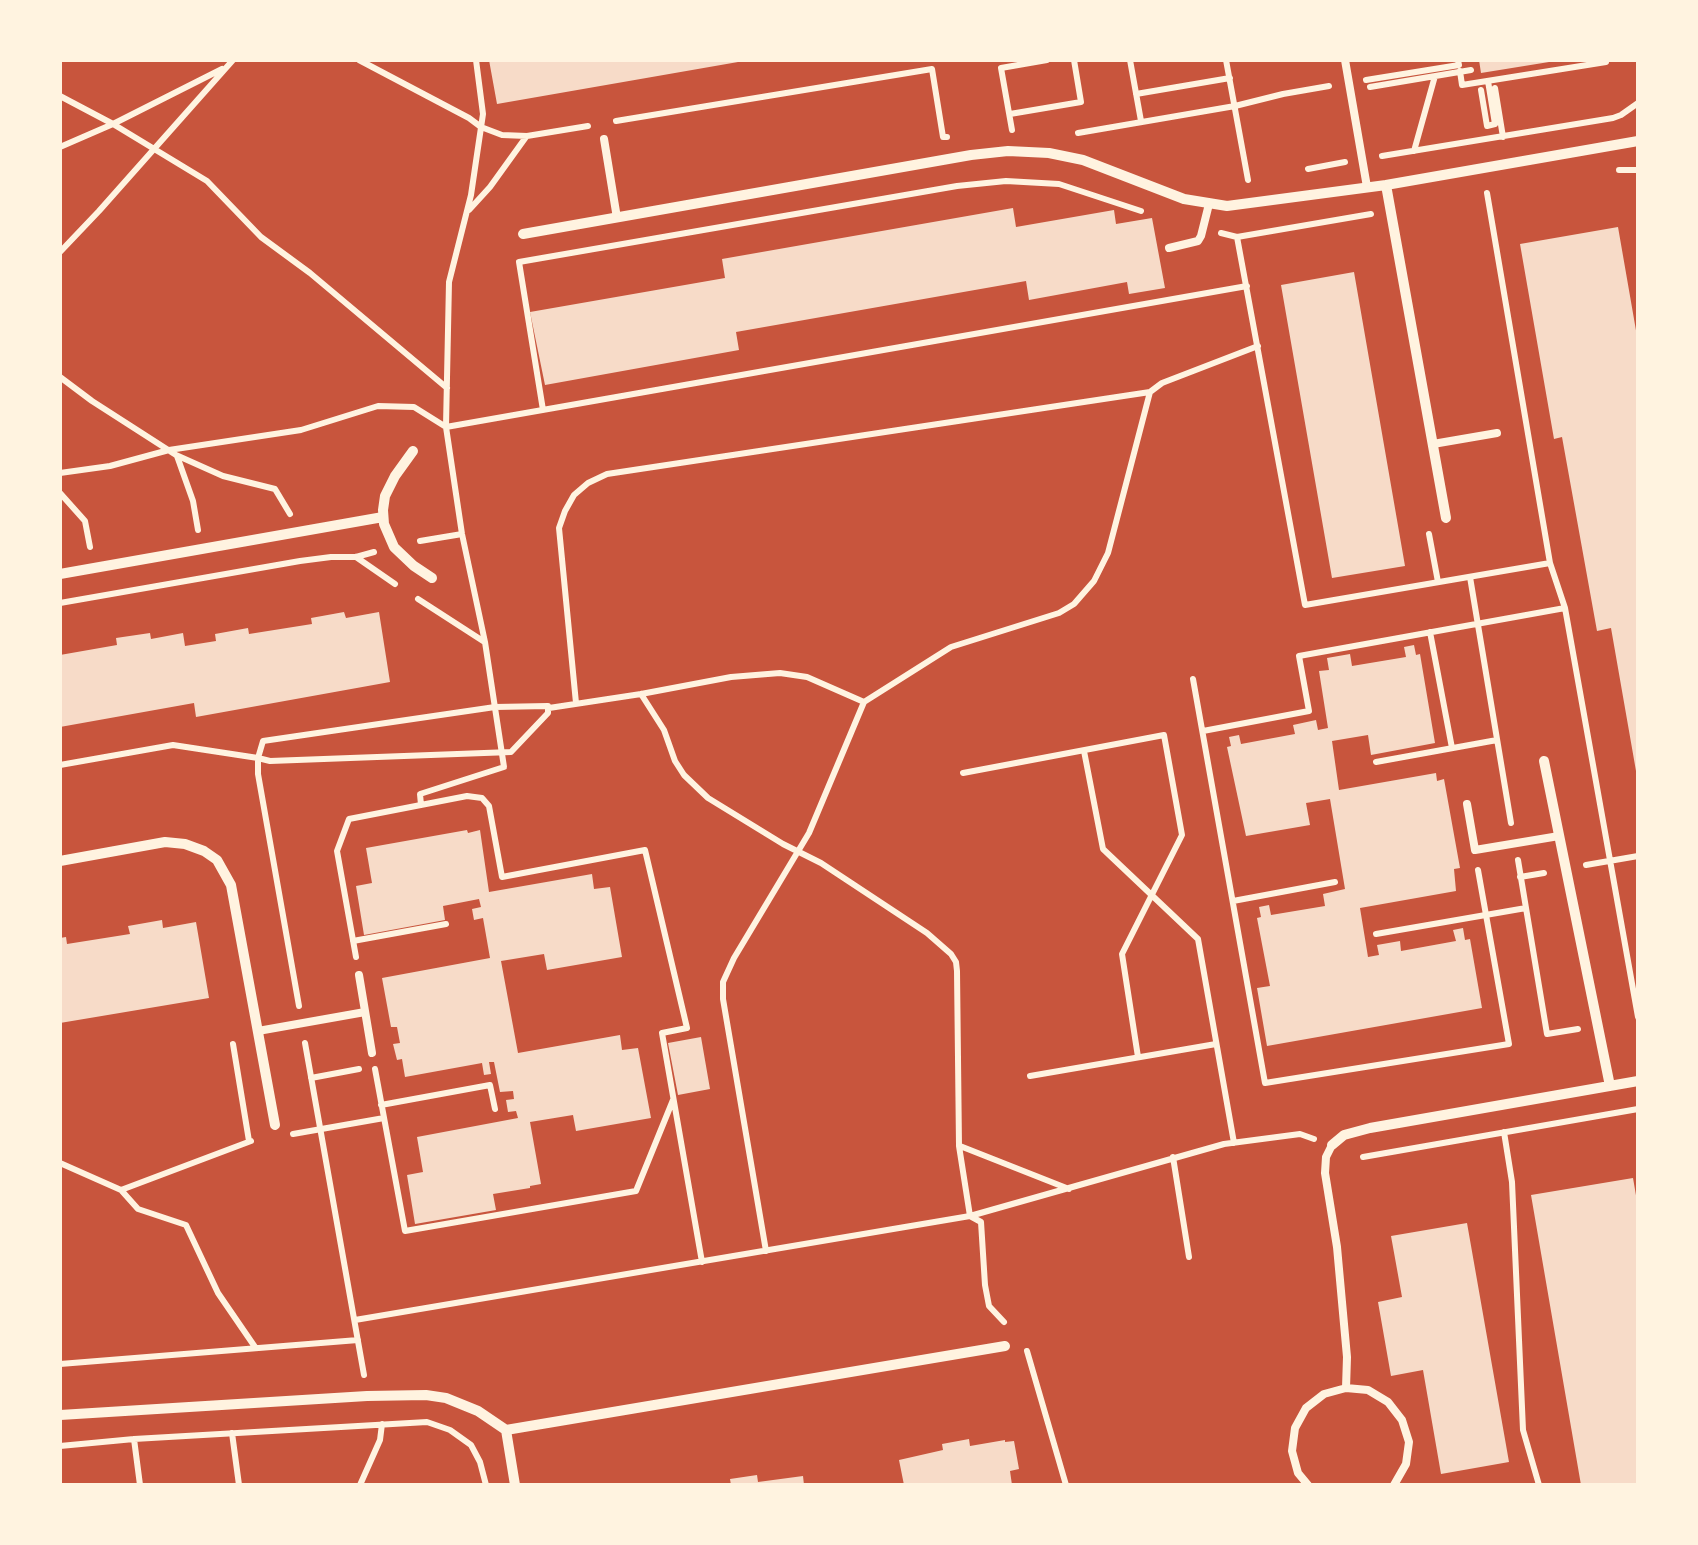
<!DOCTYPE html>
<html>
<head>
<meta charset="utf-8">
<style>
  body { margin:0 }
  #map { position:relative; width:1698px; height:1545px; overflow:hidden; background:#c8553d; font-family:Manrope,sans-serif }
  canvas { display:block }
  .frame { position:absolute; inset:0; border:62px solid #fff3e0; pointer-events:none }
</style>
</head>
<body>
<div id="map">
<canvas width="1698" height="1545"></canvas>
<div class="frame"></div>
</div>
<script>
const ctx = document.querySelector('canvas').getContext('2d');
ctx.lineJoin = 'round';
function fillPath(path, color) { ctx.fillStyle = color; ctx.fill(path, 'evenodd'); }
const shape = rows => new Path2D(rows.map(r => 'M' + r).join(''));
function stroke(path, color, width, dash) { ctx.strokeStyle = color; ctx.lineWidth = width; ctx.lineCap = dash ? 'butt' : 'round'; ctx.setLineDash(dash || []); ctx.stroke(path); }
const building = shape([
  [489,60,738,60,738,62,497,104],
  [1479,60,1549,60,1549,62,1481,73],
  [1013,208,1016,227,1114,210,1116,224,1152,218,1165,288,1129,294,1127,282,1029,300,1026,281,736,332,739,350,545,385,530,312,725,278,722,259],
  [1618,227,1638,342,1638,771,1636,771,1611,628,1597,631,1562,437,1554,439,1520,244],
  [1354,272,1405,566,1332,578,1281,285],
  [344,612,346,618,379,612,390,682,196,717,194,703,60,727,60,655,117,645,116,638,150,633,151,639,183,633,185,646,216,641,215,634,248,628,249,634,312,624,311,618],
  [1414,645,1416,655,1420,654,1435,743,1371,755,1368,735,1332,741,1339,790,1436,773,1437,781,1444,779,1460,868,1454,869,1456,891,1360,908,1368,957,1379,955,1377,945,1400,941,1401,951,1456,941,1453,930,1463,928,1465,940,1470,939,1482,1008,1267,1046,1257,988,1270,986,1257,918,1261,917,1259,907,1269,905,1271,915,1325,906,1323,894,1345,889,1330,799,1306,803,1310,825,1246,836,1227,747,1231,746,1229,737,1239,735,1241,744,1295,734,1293,725,1316,720,1318,730,1328,728,1319,671,1329,670,1327,658,1350,654,1352,666,1406,657,1404,647],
  [467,830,468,833,480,830,489,892,592,874,594,889,610,887,622,957,547,970,544,954,501,961,518,1053,620,1035,622,1050,638,1048,651,1118,576,1131,573,1115,530,1122,541,1184,530,1186,530,1188,493,1194,496,1210,415,1224,407,1175,423,1172,417,1137,518,1118,516,1111,508,1112,506,1100,514,1099,513,1091,500,1092,494,1062,489,1062,491,1074,484,1075,482,1063,405,1077,402,1059,397,1060,393,1044,400,1043,397,1027,391,1027,382,978,490,958,483,918,474,920,472,909,481,907,479,899,443,906,445,920,364,935,356,886,372,883,366,848],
  [162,920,163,928,196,922,209,998,60,1023,60,938,66,937,67,944,130,934,128,926],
  [701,1037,710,1089,678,1095,668,1043],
  [1633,1178,1638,1207,1638,1485,1581,1485,1531,1195],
  [1467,1223,1509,1462,1441,1474,1423,1370,1391,1376,1378,1302,1402,1297,1391,1236],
  [969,1439,970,1446,1005,1440,1005,1442,1014,1441,1019,1469,1010,1471,1012,1485,904,1485,899,1460,943,1450,942,1444],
  [757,1475,758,1482,803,1476,804,1485,731,1485,730,1479]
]);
const path = shape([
  [359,60,469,118,481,127,502,135,527,136,588,126],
  [1130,60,1141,121],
  [1226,60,1248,180],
  [1460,71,1462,85,1606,62],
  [1366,80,1459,65,1458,60],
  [1488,81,1495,124],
  [1370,87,1471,70],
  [1495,88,1503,137],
  [1481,90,1487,126,1495,124],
  [1136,94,1230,78],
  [60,96,113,124,207,181,261,237,310,273,447,388],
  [1010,114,1081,102,1074,60],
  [616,121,932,69,943,137,947,137],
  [1012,130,1001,68,1047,60],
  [1078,133,1235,106,1283,94,1329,86],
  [60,147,113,124,222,69],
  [1414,151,1435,76],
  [1382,156,1613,118,1621,115,1638,103],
  [1308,169,1345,162],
  [1619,170,1638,170],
  [1487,193,1550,563,1565,608,1638,1017],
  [469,210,490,187,526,137],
  [1221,233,1237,237,1371,214],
  [1237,237,1305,605,1550,563],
  [60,252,99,211,233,60],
  [60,377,92,401,176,455,223,476,275,489,290,514],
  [543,410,519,262,957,186,1006,181,1059,184,1141,211],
  [446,426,449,282,471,195,483,114,476,60],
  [177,456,193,501,198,530],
  [60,473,110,466,169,450,301,430,378,406,414,407,446,427],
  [60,493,85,521,90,547],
  [1429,534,1438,582],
  [420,541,462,534],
  [356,557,395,584],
  [1470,577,1511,823],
  [418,599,483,641],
  [60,603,300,561,331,557,356,557,374,552],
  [1430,632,1452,748],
  [1193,679,1265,1083,1509,1044,1478,870],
  [641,694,664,730,675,761,684,775,708,798,783,844,821,863,927,933,951,954,956,962,957,971,959,1146,970,1216,981,1222,985,1285,989,1306,1004,1322],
  [576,703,559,528,565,511,574,495,588,483,607,474,1150,392],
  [549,708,641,694,731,677,780,673,807,677,864,702],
  [1203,731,1309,711,1299,656,1565,608],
  [1084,751,1103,849,1198,939,1234,1143],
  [1376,762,1497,740],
  [60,765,173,745,258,758,263,741,495,707,548,706,548,713,511,752,270,761,258,758,258,774,299,1006],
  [963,773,1164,735,1182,835,1122,954,1138,1057],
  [421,805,420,794,504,767,485,642,462,534,446,427,1247,286],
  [1518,860,1547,1034,1578,1029],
  [1586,865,1638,856],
  [1520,877,1544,873],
  [1233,901,1335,882],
  [1376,934,1526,908],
  [353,941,446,924],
  [356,957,337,851,349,819,467,796,482,798,489,806,502,877,645,850,687,1028,662,1033,702,1262],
  [305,1043,364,1375],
  [233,1044,249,1141],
  [375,1069,405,1231,636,1191,673,1100],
  [1030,1076,1216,1044],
  [311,1078,359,1069],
  [381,1105,490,1085,495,1109],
  [1504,1132,1512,1182,1523,1430,1539,1485],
  [293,1134,384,1118],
  [960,1146,1069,1189],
  [1173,1157,1189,1257],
  [1363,1157,1638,1109],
  [60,1163,121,1190,138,1209,186,1225,218,1293,255,1347],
  [121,1190,251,1141],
  [766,1251,723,999,723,982,734,958,809,833,864,702,951,647,1059,613,1074,604,1094,581,1108,553,1150,392,1162,383,1258,346],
  [355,1320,970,1216,1224,1144,1300,1134,1314,1139],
  [1027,1351,1066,1485],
  [60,1364,358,1340],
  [232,1433,239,1485],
  [134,1439,140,1485],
  [60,1446,134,1439,427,1422,450,1430,471,1445,480,1462,486,1485],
  [360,1485,380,1440,382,1424]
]);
const service = shape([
  [1345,60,1367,187],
  [604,139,617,218],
  [1169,248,1198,241,1201,236,1209,204],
  [1433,444,1497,433],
  [1467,804,1475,850,1559,836],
  [359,975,372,1053],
  [258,1031,365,1012],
  [1332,1145,1326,1157,1325,1173,1337,1247,1347,1357,1346,1388],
  [1308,1485,1298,1473,1292,1451,1295,1428,1306,1408,1324,1394,1346,1388,1368,1390,1388,1402,1402,1420,1409,1442,1406,1464,1394,1485]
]);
const minor = shape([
  [1386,185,1446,518],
  [523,234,971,155,1008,151,1049,153,1083,160,1184,199,1227,206,1386,185,1638,141],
  [413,451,395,476,385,496,383,510,384,524,394,547,414,566,432,578],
  [60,574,383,517],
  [1544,761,1610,1086],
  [60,861,165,842,185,844,204,851,217,860,231,885,275,1125],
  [1332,1145,1344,1135,1370,1128,1638,1081],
  [60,1415,367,1396,426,1395,446,1398,478,1411,506,1430,515,1485],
  [506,1430,1005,1346]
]);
fillPath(building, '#f7dbc8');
stroke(path, '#fff3e0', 6);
stroke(service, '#fff3e0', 8);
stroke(minor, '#fff3e0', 10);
</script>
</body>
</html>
